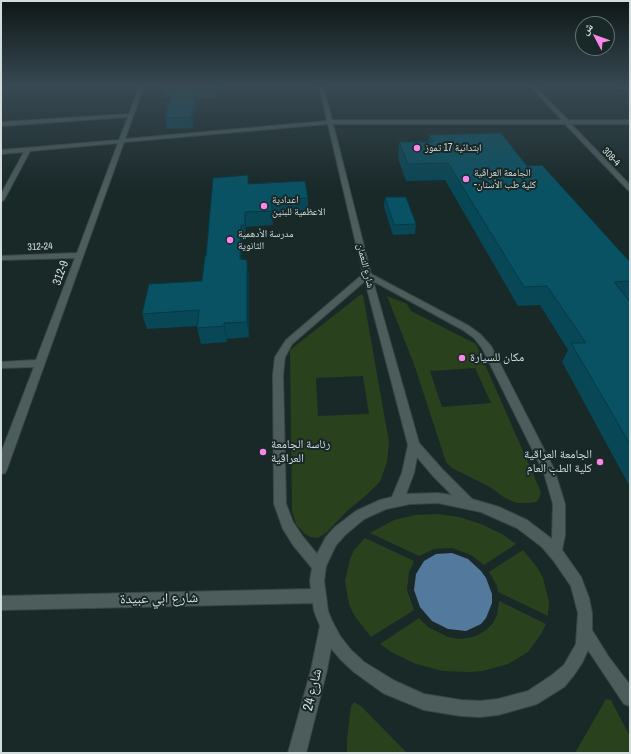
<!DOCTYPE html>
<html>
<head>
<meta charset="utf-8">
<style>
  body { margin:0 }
  #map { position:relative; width:631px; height:754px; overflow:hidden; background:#192928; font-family:"Archivo Narrow","Noto Naskh Arabic",sans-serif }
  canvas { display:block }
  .frame { position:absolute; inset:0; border:2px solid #d4dddd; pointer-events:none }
  .north { position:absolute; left:575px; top:16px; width:40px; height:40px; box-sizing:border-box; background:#192928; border:1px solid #647170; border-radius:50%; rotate:311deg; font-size:11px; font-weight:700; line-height:16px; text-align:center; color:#d4dddd }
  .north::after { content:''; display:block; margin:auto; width:14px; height:18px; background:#f987e8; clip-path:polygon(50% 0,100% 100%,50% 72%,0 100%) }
</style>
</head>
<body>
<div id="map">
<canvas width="631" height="754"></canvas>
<div class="frame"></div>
<div class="north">ش</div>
</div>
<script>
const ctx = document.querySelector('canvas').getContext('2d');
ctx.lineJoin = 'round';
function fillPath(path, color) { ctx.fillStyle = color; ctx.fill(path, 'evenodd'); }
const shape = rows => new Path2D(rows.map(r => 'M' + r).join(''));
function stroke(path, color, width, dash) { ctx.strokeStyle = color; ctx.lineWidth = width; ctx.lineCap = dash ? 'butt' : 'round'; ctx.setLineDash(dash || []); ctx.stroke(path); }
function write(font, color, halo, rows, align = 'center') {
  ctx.font = font + ' "Archivo Narrow","Noto Naskh Arabic",sans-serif'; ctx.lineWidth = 4; ctx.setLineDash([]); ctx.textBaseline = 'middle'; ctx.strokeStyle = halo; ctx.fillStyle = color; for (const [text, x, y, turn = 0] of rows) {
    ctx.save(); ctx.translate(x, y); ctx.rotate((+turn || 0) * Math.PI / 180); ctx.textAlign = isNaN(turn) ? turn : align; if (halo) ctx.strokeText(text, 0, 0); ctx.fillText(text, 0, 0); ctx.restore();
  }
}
const green = shape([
  [360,295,363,295,389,442,387,462,380,482,364,497,347,511,327,532,318,538,310,537,304,533,296,524,292,511,290,350],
  [363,376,369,414,318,416,316,378],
  [387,296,407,304,411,311,476,344,541,492,539,499,536,502,530,503,517,503,505,498,490,487,452,468,446,462,414,364],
  [475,368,491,403,442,407,430,371],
  [437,514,459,517,481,524,502,534,516,544,484,565,471,555,452,548,434,549,419,556,370,533,394,520,415,515],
  [365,538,414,561,409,572,407,590,414,610,371,637,354,615,349,604,345,581,350,559,354,550],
  [523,550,537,567,543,578,549,602,548,616,498,592,497,586,489,572],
  [499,601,546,624,541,634,528,652,508,664,483,671,470,672,443,671,416,664,391,652,380,644,419,618,428,627,448,637,458,639,469,638,478,635,486,630,493,623,497,615],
  [606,699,611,700,612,702,629,735,630,753,575,753],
  [354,702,361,706,407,753,347,753,347,739,351,706]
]);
const water = shape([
  [452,553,468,559,481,571,486,578,492,594,492,603,486,618,481,624,466,631,448,629,432,621,420,607,414,590,416,574,424,561,436,554]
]);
const minor = shape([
  [140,85,144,85,125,139,327,121,319,85,323,85,332,120,562,120,529,85,534,85,568,120,630,120,630,124,571,124,630,185,630,191,628,190,565,124,333,124,371,274,469,326,480,334,491,346,554,469,565,504,565,535,562,550,581,577,589,598,592,613,592,630,608,656,630,685,630,706,624,704,588,650,582,663,574,675,564,687,537,704,498,715,480,717,461,716,424,710,383,693,354,672,341,660,331,648,327,670,306,753,288,753,311,670,320,626,314,611,313,603,1,610,1,596,311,589,310,581,312,568,293,545,283,529,274,504,273,375,275,357,286,340,363,274,328,124,124,142,7,469,5,473,1,474,1,453,34,367,1,368,1,362,36,360,75,258,1,260,1,256,77,253,118,143,30,151,4,200,1,202,1,194,24,152,1,154,1,150,119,140,128,117,1,126,1,122,129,114,140,85],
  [365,281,408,445,402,473,392,497,380,500,356,511,335,527,326,537,317,554,303,537,293,522,286,504,283,375,285,357,292,344,365,281],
  [373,281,463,330,474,338,482,348,544,473,553,504,552,539,527,520,499,507,472,499,442,469,419,443,373,281],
  [417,457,434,477,452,495,438,493,406,494,414,473,417,457],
  [438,503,481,512,517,528,542,547,553,560,571,586,578,613,576,644,564,665,552,675,528,691,498,699,480,701,461,700,424,694,395,681,364,662,351,650,340,636,332,621,328,611,324,581,326,566,336,545,345,535,364,519,386,509,410,504,438,503],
  [619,85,624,85,630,90,630,93,619,85]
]);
const wall = shape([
  [217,85,217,98,197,98,193,128,167,129,165,118,170,97,163,98,161,87],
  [429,135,527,166,630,262,630,300,628,300,630,302,630,487,562,362,568,350,540,305,518,306,445,180,406,181,398,158,399,142,428,142],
  [249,184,308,198,308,212,272,214,273,225,246,227,246,239,242,239,242,259,249,275,249,337,227,339,227,342,201,344,197,328,197,326,147,329,142,314,202,281,206,256],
  [385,197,416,224,415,234,393,235,384,207]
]);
const shadedWall = shape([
  [215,85,217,85,217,98,215,87],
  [196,88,197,98,193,128,191,117],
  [245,212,246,227,246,239,245,225],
  [241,225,242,239,242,274,240,259],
  [247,260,249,275,249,337,247,322],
  [224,323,227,339,227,342,224,326]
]);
const building = shape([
  [162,85,215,85,215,87,196,88,191,117,165,118,173,87,161,87,162,85],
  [501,133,527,166,542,165,630,262,630,281,614,282,630,302,630,444,571,343,586,343,547,286,524,287,448,163,408,164,399,142,433,142,429,135,501,133],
  [248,175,248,184,305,181,308,198,271,200,272,211,245,212,245,225,241,225,240,259,247,260,247,322,224,323,224,326,197,328,199,310,142,314,149,284,202,281,205,256,206,256,213,178,248,175],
  [385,197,406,197,416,224,394,225,385,197]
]);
const markers = [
  [417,148,4,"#f987e8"],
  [466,179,4,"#f987e8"],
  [264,206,4,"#f987e8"],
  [230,240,4,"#f987e8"],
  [462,358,4,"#f987e8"],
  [263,452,4,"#f987e8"],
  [600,462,4,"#f987e8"]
];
const farPoinames = [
  ["ابتدائية 17 تموز",425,148],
  ["الجامعة العراقية",474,173],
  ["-كلية طب الأسنان",474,185],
  ["اعدادية",272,200],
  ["الاعظمية للبنين",272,212],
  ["مدرسة الأدهمية",238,234],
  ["الثانوية",238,246]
];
const farStreetnames = [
  ["308-4",611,157,46],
  ["312-24",40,247,-3],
  ["شارع النعمان",365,266,76]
];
const streetNames = [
  ["312-9",61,273,-70]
];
const poiNames = [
  ["مكان للسيارة",470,358],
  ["رئاسة الجامعة",271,445],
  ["العراقية",271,459],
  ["الجامعة العراقية",592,455,"right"],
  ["كلية الطب العام",592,469,"right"]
];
const nearStreetnames = [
  ["شارع ابي عبيدة",159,599,-1],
  ["شارع 24",313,690,-77]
];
fillPath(green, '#2a411e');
fillPath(water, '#53799d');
stroke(minor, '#3a4646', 2);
fillPath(minor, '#4c5d5c');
fillPath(wall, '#074756');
fillPath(shadedWall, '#063946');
fillPath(building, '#085264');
stroke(building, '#063946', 1);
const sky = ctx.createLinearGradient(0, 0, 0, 191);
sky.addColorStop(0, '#0e1716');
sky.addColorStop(0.45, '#384953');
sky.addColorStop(1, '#38495300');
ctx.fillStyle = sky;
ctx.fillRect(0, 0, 631, 191);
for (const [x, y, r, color] of markers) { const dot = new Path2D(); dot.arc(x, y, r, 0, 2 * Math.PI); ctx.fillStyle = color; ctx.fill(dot); stroke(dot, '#192928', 1.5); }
write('10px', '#d4dddd', '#192928', farPoinames, 'left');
write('10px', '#d4dddd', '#192928', farStreetnames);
write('12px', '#d4dddd', '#192928', streetNames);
write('12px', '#d4dddd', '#192928', poiNames, 'left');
write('14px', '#d4dddd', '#192928', nearStreetnames);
</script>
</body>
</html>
